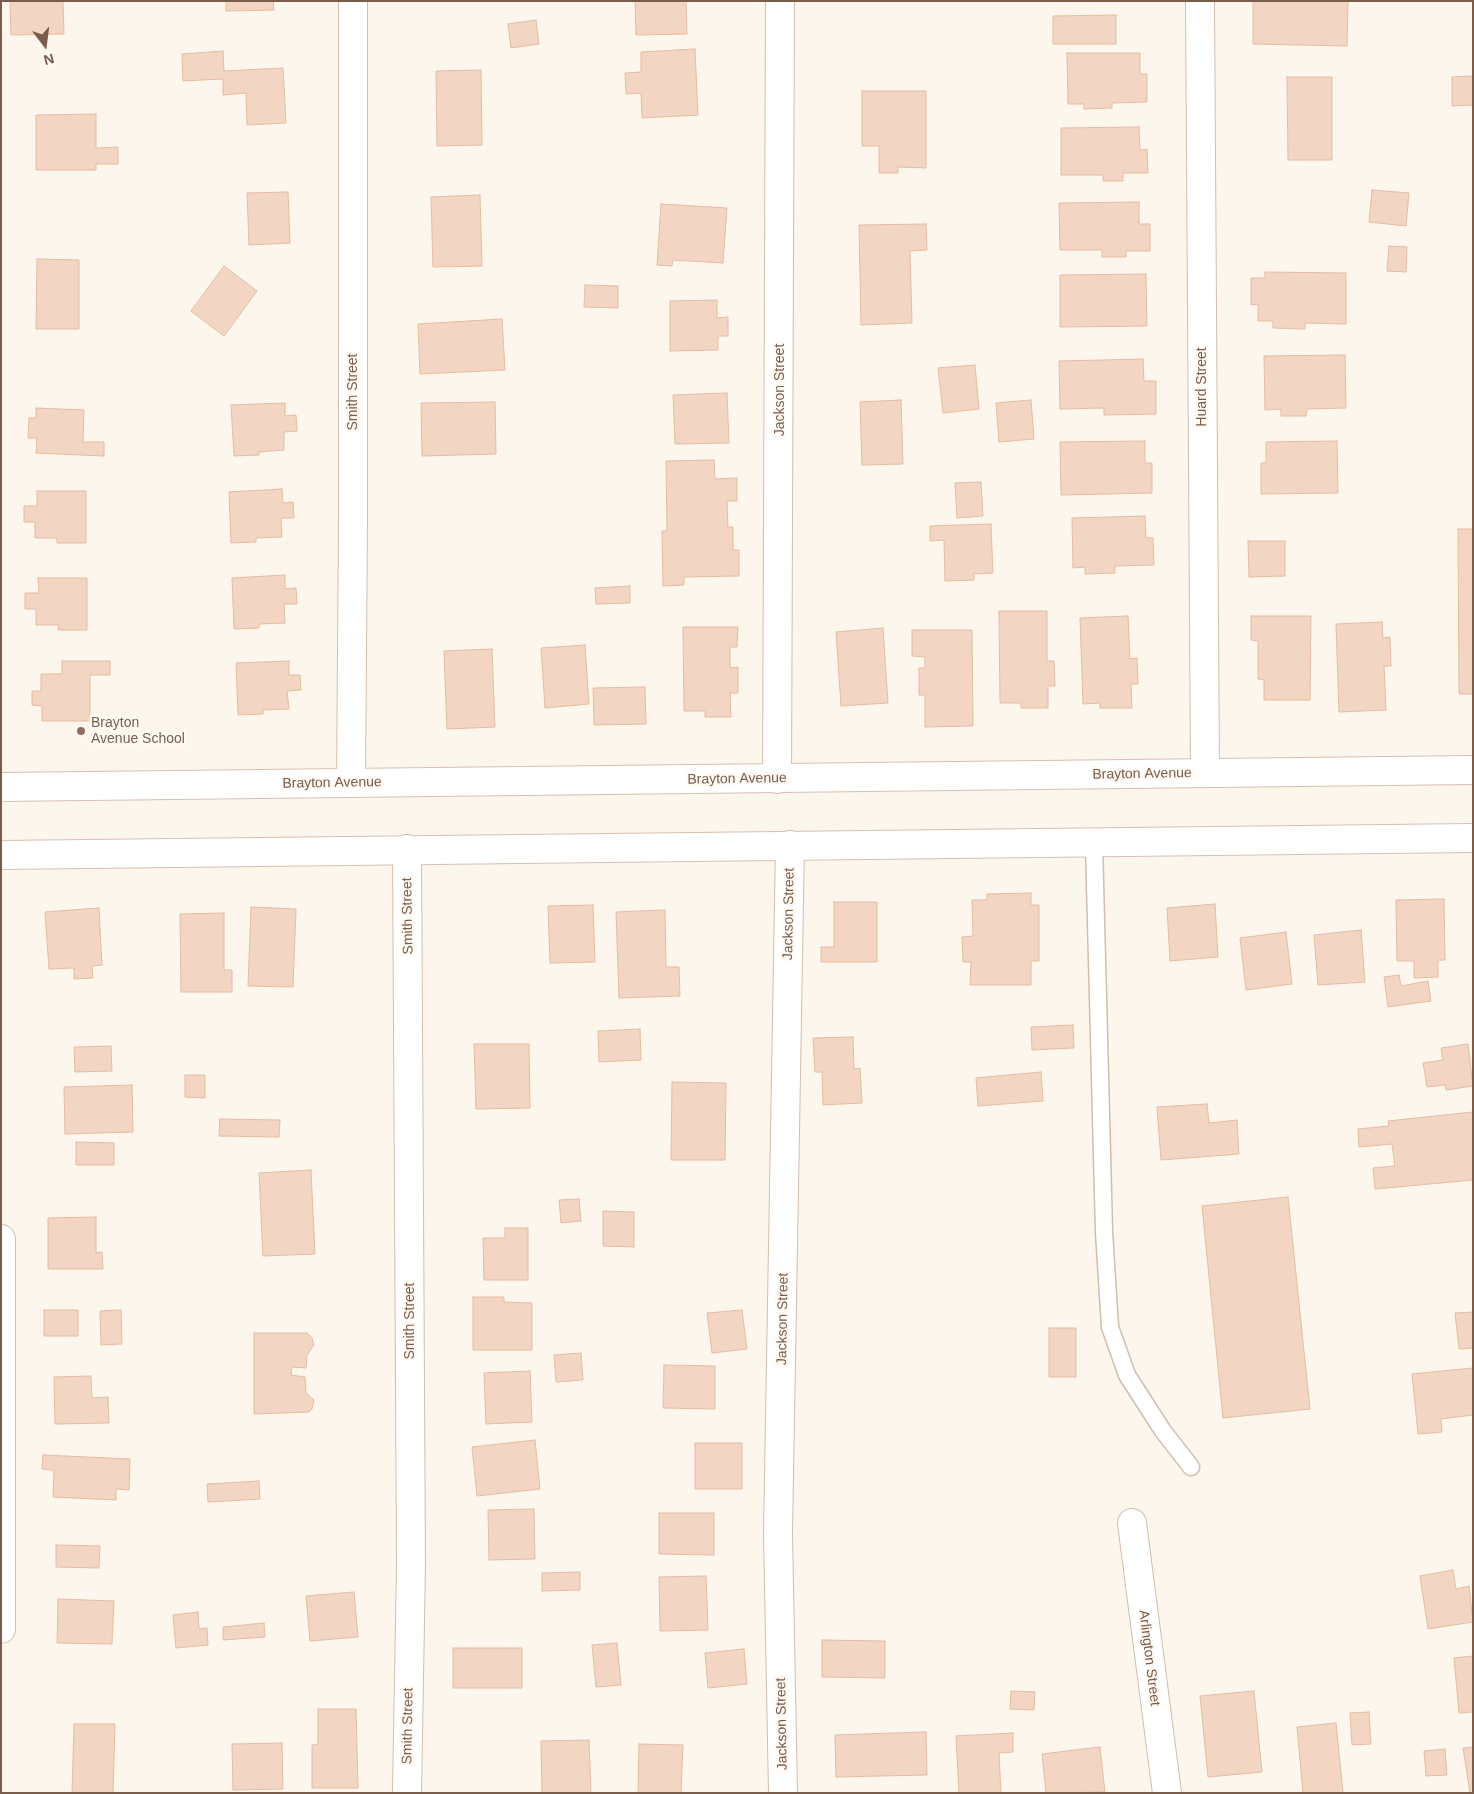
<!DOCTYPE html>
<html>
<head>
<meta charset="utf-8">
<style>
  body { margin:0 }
  #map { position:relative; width:1474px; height:1794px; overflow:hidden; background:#fdf6ec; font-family:Arial,sans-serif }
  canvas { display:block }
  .frame { position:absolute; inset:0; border:2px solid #7a5c4d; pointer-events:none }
  .north { position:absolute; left:20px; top:20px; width:50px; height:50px; -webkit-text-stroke:4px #fffaf3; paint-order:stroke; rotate:165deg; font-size:14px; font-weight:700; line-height:20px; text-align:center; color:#7a5c4d }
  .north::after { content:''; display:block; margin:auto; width:18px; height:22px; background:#7a5c4d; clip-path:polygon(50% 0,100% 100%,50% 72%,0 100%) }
</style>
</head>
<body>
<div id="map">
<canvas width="1474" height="1794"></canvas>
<div class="frame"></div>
<div class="north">N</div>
</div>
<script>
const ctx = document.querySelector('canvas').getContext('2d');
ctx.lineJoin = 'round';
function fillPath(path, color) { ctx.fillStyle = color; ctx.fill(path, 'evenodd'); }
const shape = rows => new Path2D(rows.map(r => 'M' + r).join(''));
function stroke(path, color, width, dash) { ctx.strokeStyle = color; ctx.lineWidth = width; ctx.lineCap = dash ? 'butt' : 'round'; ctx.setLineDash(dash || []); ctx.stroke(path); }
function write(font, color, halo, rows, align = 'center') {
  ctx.font = font + ' Arial,sans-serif'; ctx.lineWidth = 5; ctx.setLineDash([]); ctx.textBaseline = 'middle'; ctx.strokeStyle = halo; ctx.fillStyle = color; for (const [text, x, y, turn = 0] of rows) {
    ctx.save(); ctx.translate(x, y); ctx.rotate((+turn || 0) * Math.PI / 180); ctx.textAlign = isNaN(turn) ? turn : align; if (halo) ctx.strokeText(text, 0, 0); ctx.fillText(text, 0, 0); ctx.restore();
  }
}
const building = shape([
  [10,1,63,1,64,34,11,35,10,1],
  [226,1,273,1,274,10,226,11,226,1],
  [635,1,686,1,687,34,636,35,635,1],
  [1253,1,1348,1,1347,46,1253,44,1253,1],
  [1116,15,1116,44,1053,44,1053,16,1116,15],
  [536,20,539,44,511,48,508,24,536,20],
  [695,49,698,115,642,118,641,93,626,94,625,73,641,72,641,52,695,49],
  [223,51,224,71,283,68,286,123,247,125,246,93,223,95,223,79,183,81,182,54,223,51],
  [1067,53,1140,53,1140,74,1147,74,1147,102,1112,103,1112,108,1084,109,1084,104,1068,104,1067,53],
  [481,70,482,145,437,146,436,71,481,70],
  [1473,76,1473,105,1452,106,1452,77,1473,76],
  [1287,77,1332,77,1332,160,1288,160,1287,77],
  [862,91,926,91,926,168,898,167,898,173,879,173,879,146,862,146,862,91],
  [96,114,96,148,118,147,118,164,96,164,96,170,36,170,36,115,96,114],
  [1139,127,1140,150,1147,149,1148,173,1123,173,1123,181,1103,181,1103,175,1061,175,1061,128,1139,127],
  [1372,190,1409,193,1406,226,1369,222,1372,190],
  [288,192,290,243,249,245,247,193,288,192],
  [480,195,482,266,433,267,431,197,480,195],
  [1139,202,1139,224,1150,224,1150,251,1126,251,1126,257,1102,257,1102,250,1060,250,1059,203,1139,202],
  [661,204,727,208,723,263,673,260,672,266,657,265,661,204],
  [926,224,927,250,910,251,912,323,861,325,859,225,926,224],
  [1389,246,1407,247,1406,272,1387,271,1389,246],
  [37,259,79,260,79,329,36,329,37,259],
  [224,266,257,291,224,336,191,311,224,266],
  [1265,272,1346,273,1346,324,1305,323,1305,329,1273,328,1273,321,1258,321,1258,304,1251,305,1251,278,1265,278,1265,272],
  [1146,274,1147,326,1060,327,1060,275,1146,274],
  [585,285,618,286,618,308,584,307,585,285],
  [717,300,717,318,728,317,728,336,718,336,718,350,670,351,670,301,717,300],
  [502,319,505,370,420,374,418,324,502,319],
  [1345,355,1346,408,1307,409,1306,416,1281,416,1281,409,1265,410,1264,356,1345,355],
  [1143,359,1144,381,1156,381,1156,414,1104,415,1104,408,1060,409,1059,361,1143,359],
  [975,365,979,409,943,413,938,368,975,365],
  [727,393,729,443,675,444,673,395,727,393],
  [901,400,903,464,862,465,860,402,901,400],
  [1031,400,1034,439,999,442,996,403,1031,400],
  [495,402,496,454,422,456,421,403,495,402],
  [285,403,285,416,296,415,297,431,284,432,284,450,259,452,259,455,234,456,231,405,285,403],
  [36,408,84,410,83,442,104,442,104,456,36,453,37,438,28,438,29,418,36,418,36,408],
  [1145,441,1145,463,1152,463,1152,493,1061,495,1060,442,1145,441],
  [1337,441,1338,493,1261,494,1261,463,1266,463,1266,442,1337,441],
  [714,460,715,479,737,478,737,501,727,501,728,527,733,527,733,550,739,550,739,576,684,577,684,585,663,586,662,531,667,531,666,461,714,460],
  [981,482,983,516,957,518,955,483,981,482],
  [282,489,283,503,293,502,294,518,281,518,282,537,256,538,256,542,231,543,229,492,282,489],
  [37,491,86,491,86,543,57,543,57,538,35,538,35,522,24,522,24,506,37,506,37,491],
  [1145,516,1146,538,1153,538,1154,565,1115,566,1115,573,1085,574,1085,567,1073,568,1072,518,1145,516],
  [991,524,993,573,974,574,974,580,945,581,944,540,930,541,930,526,991,524],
  [1458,529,1473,529,1473,694,1459,694,1458,529],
  [1248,541,1285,541,1285,576,1249,577,1248,541],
  [285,575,285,589,296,588,297,604,284,604,285,623,259,624,259,628,234,629,232,578,285,575],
  [38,578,87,578,87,630,58,630,59,625,36,625,36,609,25,609,25,593,39,593,38,578],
  [630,586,630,603,596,604,595,588,630,586],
  [999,611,1047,611,1047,661,1054,661,1055,686,1048,686,1048,708,1021,708,1021,703,1000,703,999,611],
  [1128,616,1130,659,1137,658,1138,684,1131,684,1132,708,1100,708,1100,703,1083,704,1080,618,1128,616],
  [1251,616,1311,616,1310,700,1264,700,1264,680,1258,679,1258,641,1251,640,1251,616],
  [1382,622,1383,638,1390,637,1391,666,1384,666,1386,710,1339,712,1336,624,1382,622],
  [683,627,738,627,737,647,730,647,730,668,738,667,738,693,730,693,731,717,705,717,705,711,684,711,683,627],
  [883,628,888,703,841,706,836,632,883,628],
  [912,630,972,630,973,726,925,727,925,695,919,695,919,668,925,668,925,657,912,656,912,630],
  [585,645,589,704,545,708,541,648,585,645],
  [492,649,495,727,447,729,444,651,492,649],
  [62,661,110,661,110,675,90,675,90,721,42,721,42,706,32,705,32,691,41,691,41,674,62,674,62,661],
  [289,661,289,675,300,675,301,690,287,691,289,709,263,710,263,714,238,715,236,663,289,661],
  [645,687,646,724,594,725,593,688,645,687],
  [1031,893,1031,905,1039,905,1039,961,1031,961,1031,985,970,985,971,962,963,962,962,937,973,936,972,900,987,900,987,894,1031,893],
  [1444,899,1445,960,1438,960,1438,977,1414,978,1414,961,1397,961,1396,900,1444,899],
  [834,902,877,902,877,962,821,962,821,947,834,947,834,902],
  [1215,904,1218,957,1170,961,1167,908,1215,904],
  [593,905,595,962,550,963,548,906,593,905],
  [251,907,296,909,293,987,248,986,251,907],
  [99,908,102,965,92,966,93,978,74,979,74,968,49,969,45,912,99,908],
  [665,910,666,967,679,967,680,996,619,998,616,912,665,910],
  [224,913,224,970,232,970,232,992,181,992,180,914,224,913],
  [1361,930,1365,982,1318,985,1314,935,1361,930],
  [1286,932,1292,984,1246,990,1240,938,1286,932],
  [1399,975,1401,986,1428,981,1431,1001,1388,1007,1384,977,1399,975],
  [1073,1025,1074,1048,1032,1050,1031,1027,1073,1025],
  [640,1029,641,1060,599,1062,598,1031,640,1029],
  [853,1037,854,1069,860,1068,862,1103,823,1105,822,1072,815,1072,813,1038,853,1037],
  [474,1044,529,1044,530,1108,476,1109,474,1044],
  [1468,1044,1473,1086,1446,1090,1445,1085,1427,1087,1423,1063,1443,1060,1441,1048,1468,1044],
  [111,1046,112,1071,75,1072,74,1047,111,1046],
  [1041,1072,1043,1101,978,1106,976,1078,1041,1072],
  [185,1075,205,1075,205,1098,185,1097,185,1075],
  [672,1082,726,1083,725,1160,671,1160,672,1082],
  [132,1085,133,1132,65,1134,64,1087,132,1085],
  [1207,1104,1209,1123,1237,1120,1239,1154,1161,1160,1157,1107,1207,1104],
  [1473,1112,1473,1180,1375,1189,1373,1168,1395,1166,1392,1144,1359,1147,1358,1129,1389,1126,1388,1121,1473,1112],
  [220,1119,280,1120,279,1137,219,1136,220,1119],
  [76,1142,114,1143,114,1165,76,1165,76,1142],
  [311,1170,315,1254,263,1256,259,1173,311,1170],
  [1288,1197,1310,1409,1223,1418,1202,1206,1288,1197],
  [579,1199,581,1221,561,1223,559,1200,579,1199],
  [603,1211,634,1212,634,1247,603,1246,603,1211],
  [96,1217,96,1253,102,1252,103,1269,48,1269,48,1218,96,1217],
  [505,1228,528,1228,528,1280,484,1280,483,1238,505,1238,505,1228],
  [473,1297,504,1297,504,1302,532,1303,532,1350,473,1350,473,1297],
  [44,1310,78,1310,78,1336,44,1336,44,1310],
  [121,1310,122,1344,101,1345,100,1311,121,1310],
  [742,1310,747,1349,712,1353,707,1313,742,1310],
  [1473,1312,1473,1348,1459,1349,1455,1313,1473,1312],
  [1049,1328,1076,1328,1076,1377,1049,1377,1049,1328],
  [254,1333,307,1333,312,1338,314,1345,307,1355,306,1368,292,1367,291,1375,305,1377,306,1393,314,1400,312,1409,309,1412,254,1414,254,1333],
  [581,1353,583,1380,556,1382,554,1355,581,1353],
  [664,1365,715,1366,715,1409,663,1408,664,1365],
  [1473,1368,1473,1415,1441,1419,1442,1432,1418,1434,1412,1374,1473,1368],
  [530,1371,532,1422,486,1424,484,1373,530,1371],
  [91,1376,92,1398,108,1397,109,1423,55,1424,54,1377,91,1376],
  [535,1440,540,1489,477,1496,472,1447,535,1440],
  [695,1443,742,1443,742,1489,695,1489,695,1443],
  [43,1455,130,1459,129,1490,116,1489,116,1500,53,1497,54,1470,42,1469,43,1455],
  [259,1481,260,1499,208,1502,207,1484,259,1481],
  [534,1509,535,1559,489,1560,488,1510,534,1509],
  [659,1513,714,1513,714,1555,659,1554,659,1513],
  [56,1545,100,1546,99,1568,56,1567,56,1545],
  [1453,1570,1456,1589,1469,1586,1473,1622,1428,1629,1420,1576,1453,1570],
  [580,1572,580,1590,542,1591,542,1573,580,1572],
  [706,1576,708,1630,660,1631,659,1577,706,1576],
  [354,1592,358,1637,310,1641,306,1596,354,1592],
  [58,1599,114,1601,112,1644,57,1643,58,1599],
  [198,1612,199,1629,207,1628,208,1645,176,1648,173,1615,198,1612],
  [264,1623,265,1637,223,1640,223,1627,264,1623],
  [822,1640,885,1641,885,1678,822,1677,822,1640],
  [617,1643,621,1685,596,1687,592,1645,617,1643],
  [453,1648,522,1648,522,1688,453,1688,453,1648],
  [744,1649,747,1684,708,1688,705,1653,744,1649],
  [1473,1656,1473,1712,1459,1713,1454,1658,1473,1656],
  [1011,1691,1035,1692,1034,1710,1010,1709,1011,1691],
  [1254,1691,1262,1772,1208,1777,1200,1696,1254,1691],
  [318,1709,356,1709,358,1788,312,1788,312,1745,318,1744,318,1709],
  [1369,1712,1371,1744,1352,1745,1350,1713,1369,1712],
  [1336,1723,1343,1793,1303,1793,1297,1727,1336,1723],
  [74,1724,115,1724,113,1793,72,1793,74,1724],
  [926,1732,927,1775,836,1777,835,1735,926,1732],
  [1013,1733,1013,1752,999,1753,1001,1793,959,1793,956,1736,1013,1733],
  [589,1740,591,1793,542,1793,541,1741,589,1740],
  [282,1743,283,1789,233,1790,232,1744,282,1743],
  [639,1744,683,1745,681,1793,638,1793,639,1744],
  [1100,1747,1105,1792,1046,1793,1042,1754,1100,1747],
  [1473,1747,1473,1793,1470,1793,1463,1748,1473,1747],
  [1445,1749,1447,1775,1426,1776,1424,1751,1445,1749]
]);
const service = shape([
  [1094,843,1104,1232,1110,1327,1127,1375,1163,1431,1191,1467]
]);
const minor = shape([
  [1200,1,1205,773],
  [777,779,780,1],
  [351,783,353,521,353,1],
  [1,1239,1,1629],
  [1132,1523,1167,1793],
  [407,1793,411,1564,407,849],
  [783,1793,778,1533,790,845]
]);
const secondary = shape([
  [1,787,1473,770],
  [1,855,1473,838]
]);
const markers = [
  [81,731,5,"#8d6e63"]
];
const streetNames = [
  ["Huard Street",1202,387,-90],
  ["Jackson Street",780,390,-90],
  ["Smith Street",353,392,-90],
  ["Brayton Avenue",1142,774,-1],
  ["Brayton Avenue",737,779,-1],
  ["Brayton Avenue",332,783,-1],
  ["Jackson Street",789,914,-89],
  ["Smith Street",408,916,-91],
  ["Jackson Street",783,1319,-89],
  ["Smith Street",410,1321,-90],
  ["Arlington Street",1149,1658,83],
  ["Jackson Street",782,1724,-91],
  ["Smith Street",408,1726,-89]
];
const educationNames = [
  ["Brayton",91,723],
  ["Avenue School",91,739]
];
fillPath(building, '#f3d5c3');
stroke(building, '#e6bba3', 1);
stroke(service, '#d1beb0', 19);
stroke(minor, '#d1beb0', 30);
stroke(secondary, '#d6c0b0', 30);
stroke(service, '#fff', 16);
stroke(minor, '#fff', 28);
stroke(secondary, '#fff', 28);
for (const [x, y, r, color] of markers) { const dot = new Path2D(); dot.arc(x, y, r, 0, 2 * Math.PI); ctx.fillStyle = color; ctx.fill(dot); stroke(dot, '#fffaf3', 2); }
write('14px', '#7a5c4d', '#fffaf3', streetNames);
write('14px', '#785e54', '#fffaf3', educationNames, 'left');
</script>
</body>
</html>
